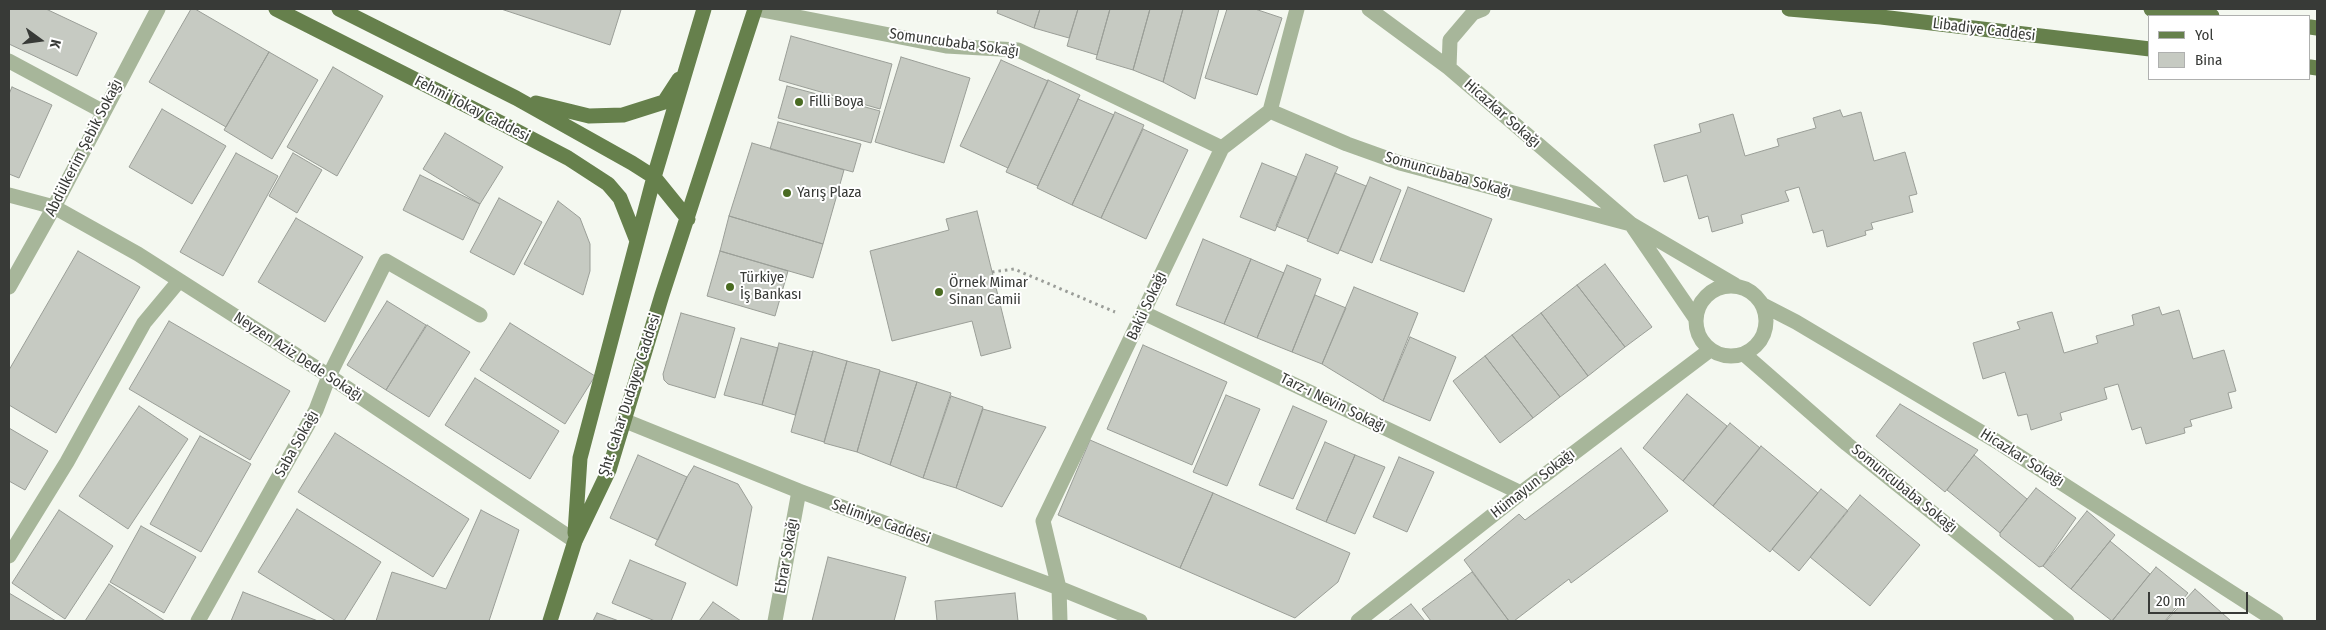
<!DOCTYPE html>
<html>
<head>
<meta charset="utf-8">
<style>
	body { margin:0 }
	#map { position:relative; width:2326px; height:630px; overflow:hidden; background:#f4f8f0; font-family:"Fira Sans Condensed",sans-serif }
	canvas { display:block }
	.frame { position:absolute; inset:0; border:10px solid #383a37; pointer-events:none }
	.legend { position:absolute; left:2148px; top:15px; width:162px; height:65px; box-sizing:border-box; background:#fff; border:1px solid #afb0af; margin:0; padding:6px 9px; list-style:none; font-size:15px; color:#383a37 }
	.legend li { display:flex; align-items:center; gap:10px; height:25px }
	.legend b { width:25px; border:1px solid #afb0af }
	.north { position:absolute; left:15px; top:15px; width:50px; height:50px; -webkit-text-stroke:4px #fff; paint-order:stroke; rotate:104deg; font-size:14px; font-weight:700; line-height:20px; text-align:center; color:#383a37 }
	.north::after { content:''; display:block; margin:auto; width:18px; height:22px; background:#383a37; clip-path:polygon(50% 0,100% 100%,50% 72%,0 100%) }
	.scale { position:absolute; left:2148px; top:592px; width:100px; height:22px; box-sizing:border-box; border:2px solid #383a37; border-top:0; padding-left:6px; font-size:15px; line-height:18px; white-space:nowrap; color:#383a37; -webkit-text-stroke:4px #fff; paint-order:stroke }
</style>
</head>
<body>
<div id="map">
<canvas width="2326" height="630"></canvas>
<div class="frame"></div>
<ul class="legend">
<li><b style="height:6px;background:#66804c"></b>Yol</li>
<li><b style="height:14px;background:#c6cac2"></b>Bina</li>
</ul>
<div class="north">K</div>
<div class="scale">20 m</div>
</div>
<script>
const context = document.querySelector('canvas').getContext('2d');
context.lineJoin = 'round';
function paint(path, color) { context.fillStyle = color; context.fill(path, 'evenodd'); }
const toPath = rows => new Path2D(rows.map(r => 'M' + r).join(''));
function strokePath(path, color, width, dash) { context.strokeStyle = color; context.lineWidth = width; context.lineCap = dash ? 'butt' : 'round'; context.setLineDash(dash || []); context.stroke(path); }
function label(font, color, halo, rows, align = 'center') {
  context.font = font + ' "Fira Sans Condensed",sans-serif'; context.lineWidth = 4; context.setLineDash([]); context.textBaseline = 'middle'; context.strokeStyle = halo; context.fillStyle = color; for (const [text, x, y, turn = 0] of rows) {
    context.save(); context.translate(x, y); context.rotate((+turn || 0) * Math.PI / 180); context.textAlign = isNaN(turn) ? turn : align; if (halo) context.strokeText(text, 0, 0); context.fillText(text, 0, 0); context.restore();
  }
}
const building = toPath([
	[9,9,46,9,97,33,77,76,9,44,9,9],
	[191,9,195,9,269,52,226,127,149,82,191,9],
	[501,9,617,9,621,10,610,45,501,9],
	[998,9,1040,9,1034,28,997,13,998,9],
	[1040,9,1078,9,1069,38,1034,28,1040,9],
	[1078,9,1110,9,1097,55,1067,46,1078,9],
	[1110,9,1150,9,1133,70,1096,59,1110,9],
	[1150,9,1183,9,1163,82,1133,70,1150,9],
	[1183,9,1219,9,1195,99,1163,82,1183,9],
	[1227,9,1255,9,1282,18,1257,95,1205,78,1227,9],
	[791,36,892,64,880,109,779,80,791,36],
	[269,52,318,80,272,159,224,130,269,52],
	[901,57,970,78,944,163,875,142,901,57],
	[1001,60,1048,81,1008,168,960,146,1001,60],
	[333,67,383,96,337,176,287,147,333,67],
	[1048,80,1080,95,1038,186,1006,172,1048,80],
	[787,86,880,111,871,143,778,118,787,86],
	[12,87,52,105,19,178,9,174,9,94,12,87],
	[1078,99,1114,115,1072,205,1037,188,1078,99],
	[162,109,226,146,192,204,129,167,162,109],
	[1840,110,1843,117,1861,112,1874,161,1905,152,1917,194,1909,196,1913,212,1871,223,1873,229,1865,231,1866,235,1827,247,1823,230,1813,233,1799,187,1785,191,1789,201,1741,215,1743,223,1712,232,1708,216,1699,219,1687,175,1664,182,1654,145,1701,132,1699,124,1733,114,1745,156,1779,146,1777,139,1816,128,1813,118,1840,110],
	[1115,112,1144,125,1101,218,1072,205,1115,112],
	[778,122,861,144,853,172,770,149,778,122],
	[1143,129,1188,150,1146,239,1101,218,1143,129],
	[445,133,503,167,480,204,423,169,445,133],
	[752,143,844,170,823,244,729,216,752,143],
	[236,153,278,176,223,276,180,252,236,153],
	[293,153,322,170,297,213,269,196,293,153],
	[1306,154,1338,167,1308,239,1276,226,1306,154],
	[1262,163,1297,177,1275,231,1240,217,1262,163],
	[1335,173,1366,186,1338,254,1307,241,1335,173],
	[420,175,480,204,463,240,403,210,420,175],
	[1370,177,1401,190,1372,263,1340,250,1370,177],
	[1408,187,1492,219,1464,292,1380,260,1408,187],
	[499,198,542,222,514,275,470,252,499,198],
	[558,201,580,218,590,244,590,271,583,295,524,264,558,201],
	[977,211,1011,348,981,356,972,321,892,341,870,251,949,230,946,219,977,211],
	[729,216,823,244,813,278,720,251,729,216],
	[296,218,363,257,325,322,258,282,296,218],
	[1203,239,1251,259,1224,324,1176,305,1203,239],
	[78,251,140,287,56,433,9,405,9,370,78,251],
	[720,251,788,271,775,316,707,296,720,251],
	[1251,259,1284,273,1257,338,1224,324,1251,259],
	[1605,264,1652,327,1625,347,1577,285,1605,264],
	[1287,265,1321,279,1292,352,1257,338,1287,265],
	[1577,285,1625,347,1588,376,1541,313,1577,285],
	[1354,287,1418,313,1383,401,1322,364,1354,287],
	[1315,295,1346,308,1322,364,1292,352,1315,295],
	[387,301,426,325,386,390,347,365,387,301],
	[2159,307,2162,315,2179,310,2193,359,2224,350,2236,391,2228,393,2232,408,2190,420,2192,426,2184,428,2185,433,2146,444,2141,427,2132,430,2118,384,2104,388,2107,399,2060,413,2062,420,2031,430,2027,414,2018,416,2005,372,1983,379,1973,343,2020,329,2017,322,2052,312,2064,353,2098,343,2096,336,2134,325,2132,315,2159,307],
	[681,313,735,328,715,398,668,384,664,380,663,374,681,313],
	[1541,313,1588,376,1560,397,1512,335,1541,313],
	[169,321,290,391,250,460,129,389,169,321],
	[510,323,595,376,565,424,480,370,510,323],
	[427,325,470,352,429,417,386,390,427,325],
	[1512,335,1560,397,1533,418,1485,356,1512,335],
	[1410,337,1456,357,1430,421,1383,401,1410,337],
	[741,338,778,348,762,405,724,395,741,338],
	[779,343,813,352,795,415,762,405,779,343],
	[1143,345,1227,382,1192,465,1107,429,1143,345],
	[813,351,847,361,824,442,791,432,813,351],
	[1485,356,1533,418,1500,443,1453,381,1485,356],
	[847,361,880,370,857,452,824,443,847,361],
	[880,371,917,382,890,465,857,452,880,371],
	[475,378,559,431,530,479,445,425,475,378],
	[917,382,951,393,923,478,890,465,917,382],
	[1687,394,1727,426,1683,481,1643,448,1687,394],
	[1226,395,1260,409,1227,486,1193,472,1226,395],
	[951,396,983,407,956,488,923,478,951,396],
	[1900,404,1978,450,1945,492,1876,436,1900,404],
	[139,406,188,439,128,529,79,496,139,406],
	[1293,406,1327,421,1293,499,1259,485,1293,406],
	[983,409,1046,427,1002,507,956,488,983,409],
	[1730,423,1760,448,1713,506,1683,481,1730,423],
	[9,428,48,451,25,490,9,481,9,428],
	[335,433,469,519,433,577,298,492,335,433],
	[200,436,251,464,201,552,150,524,200,436],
	[1090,440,1213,493,1180,568,1058,515,1090,440],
	[1325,442,1355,455,1326,522,1296,509,1325,442],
	[1761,446,1818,493,1770,552,1713,506,1761,446],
	[1621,448,1668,511,1571,583,1569,579,1514,621,1509,621,1464,560,1519,514,1525,520,1621,448],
	[638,455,687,477,658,540,610,518,638,455],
	[1355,455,1385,467,1355,534,1326,522,1355,455],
	[1974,455,2027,499,2000,533,1947,490,1974,455],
	[1399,457,1434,472,1407,532,1373,517,1399,457],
	[694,466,738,484,752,507,737,586,655,545,687,477,694,466],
	[2036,488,2076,518,2043,566,2039,567,2000,536,2000,533,2036,488],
	[1821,489,1848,511,1799,571,1772,549,1821,489],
	[1213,493,1350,553,1338,582,1295,618,1180,568,1213,493],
	[1860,495,1920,545,1870,606,1810,557,1860,495],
	[297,509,381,562,344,621,336,621,258,572,297,509],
	[59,510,113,546,65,619,12,583,59,510],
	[481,510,519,530,489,621,376,621,392,572,446,589,481,510],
	[2087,511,2115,535,2071,589,2043,566,2087,511],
	[141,526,196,557,164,613,110,582,141,526],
	[2110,541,2150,574,2112,621,2071,589,2110,541],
	[828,557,906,577,894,621,812,621,828,557],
	[630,560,686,583,671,621,655,621,612,603,630,560],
	[2156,567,2188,593,2165,621,2112,621,2156,567],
	[1472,572,1509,621,1431,621,1422,609,1472,572],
	[109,584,165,621,85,621,109,584],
	[2195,589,2231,621,2166,621,2195,589],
	[243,592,318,621,231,621,243,592],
	[9,593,56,621,9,621,9,593],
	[1015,593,1018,621,937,621,935,601,1015,593],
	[713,602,741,621,699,621,713,602],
	[1411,604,1425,621,1388,621,1411,604],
	[597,613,619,621,593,621,597,613]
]);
paint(building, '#c6cac2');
strokePath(building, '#9a9e97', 1);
strokePath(toPath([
	[992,272,1014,269,1115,312]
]), '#9a9d98', 3, [2.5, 4]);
strokePath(toPath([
	[757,9,946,46,1018,50,1222,148],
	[1369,9,1449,68,1631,224,1735,285],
	[9,61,102,111],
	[1449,68,1450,40,1473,13,1483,9],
	[1270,111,1347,144,1400,163,1627,223],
	[9,195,54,207,138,254,329,376,575,541],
	[1633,227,1696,319],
	'1696 321a35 35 0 1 1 70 0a35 35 0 1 1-70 0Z',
	[9,287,54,207,158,9],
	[1763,305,1796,322,1996,441,2276,621],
	[1144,313,1521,493],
	[1744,354,1847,444,2067,621],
	[623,420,799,491,1059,588,1140,621],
	[9,556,67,462,144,323,179,281],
	[198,621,316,410,329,376,386,261,480,315],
	[775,621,799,491],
	[1060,621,1059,588,1043,521,1222,148,1270,111,1297,9],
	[1358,621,1521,493,1710,350]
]), '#a7b69a', 15);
strokePath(toPath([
	[276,9,503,124,568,158,608,184,620,198,637,241],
	[339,9,516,98,632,163,654,177,688,219],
	[1789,9,1881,17,2150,49],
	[2151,9,2212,16],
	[2310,27,2317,28],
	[2310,67,2317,68],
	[536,103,589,116,623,115,664,102,679,79],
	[575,533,580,458,654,177,704,9],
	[550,621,575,541,609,470,662,295,755,9]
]), '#66804c', 15);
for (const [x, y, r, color] of [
	[799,102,5,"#4a6b22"],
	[787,193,5,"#4a6b22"],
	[730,287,5,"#4a6b22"],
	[939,292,5,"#4a6b22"]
]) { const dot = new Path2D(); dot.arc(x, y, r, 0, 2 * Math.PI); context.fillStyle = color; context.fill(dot); strokePath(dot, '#fff', 2); }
label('15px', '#383a37', '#fff', [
	["Libadiye Caddesi",1984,30,7],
	["Somuncubaba Sokağı",954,43,8],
	["Fehmi Tokay Caddesi",472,109,27],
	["Hicazkar Sokağı",1502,114,41],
	["Abdülkerim Şebik Sokağı",84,148,-63],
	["Somuncubaba Sokağı",1448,175,16],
	["Bakü Sokağı",1147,306,-65],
	["Neyzen Aziz Dede Sokağı",298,357,33],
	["Şht. Cahar Dudayev Caddesi",630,395,-72],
	["Tarz-ı Nevin Sokağı",1333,403,26],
	["Saba Sokağı",297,444,-61],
	["Hicazkar Sokağı",2022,458,32],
	["Hümayun Sokağı",1533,484,-38],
	["Somuncubaba Sokağı",1904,489,39],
	["Selimiye Caddesi",881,522,20],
	["Ebrar Sokağı",787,556,-80]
]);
label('15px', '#383a37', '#fff', [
	["Filli Boya",809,102],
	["Yarış Plaza",797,193],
	["Türkiye",740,278],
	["İş Bankası",740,295],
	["Örnek Mimar",949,283],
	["Sinan Camii",949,300]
], 'left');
</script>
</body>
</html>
